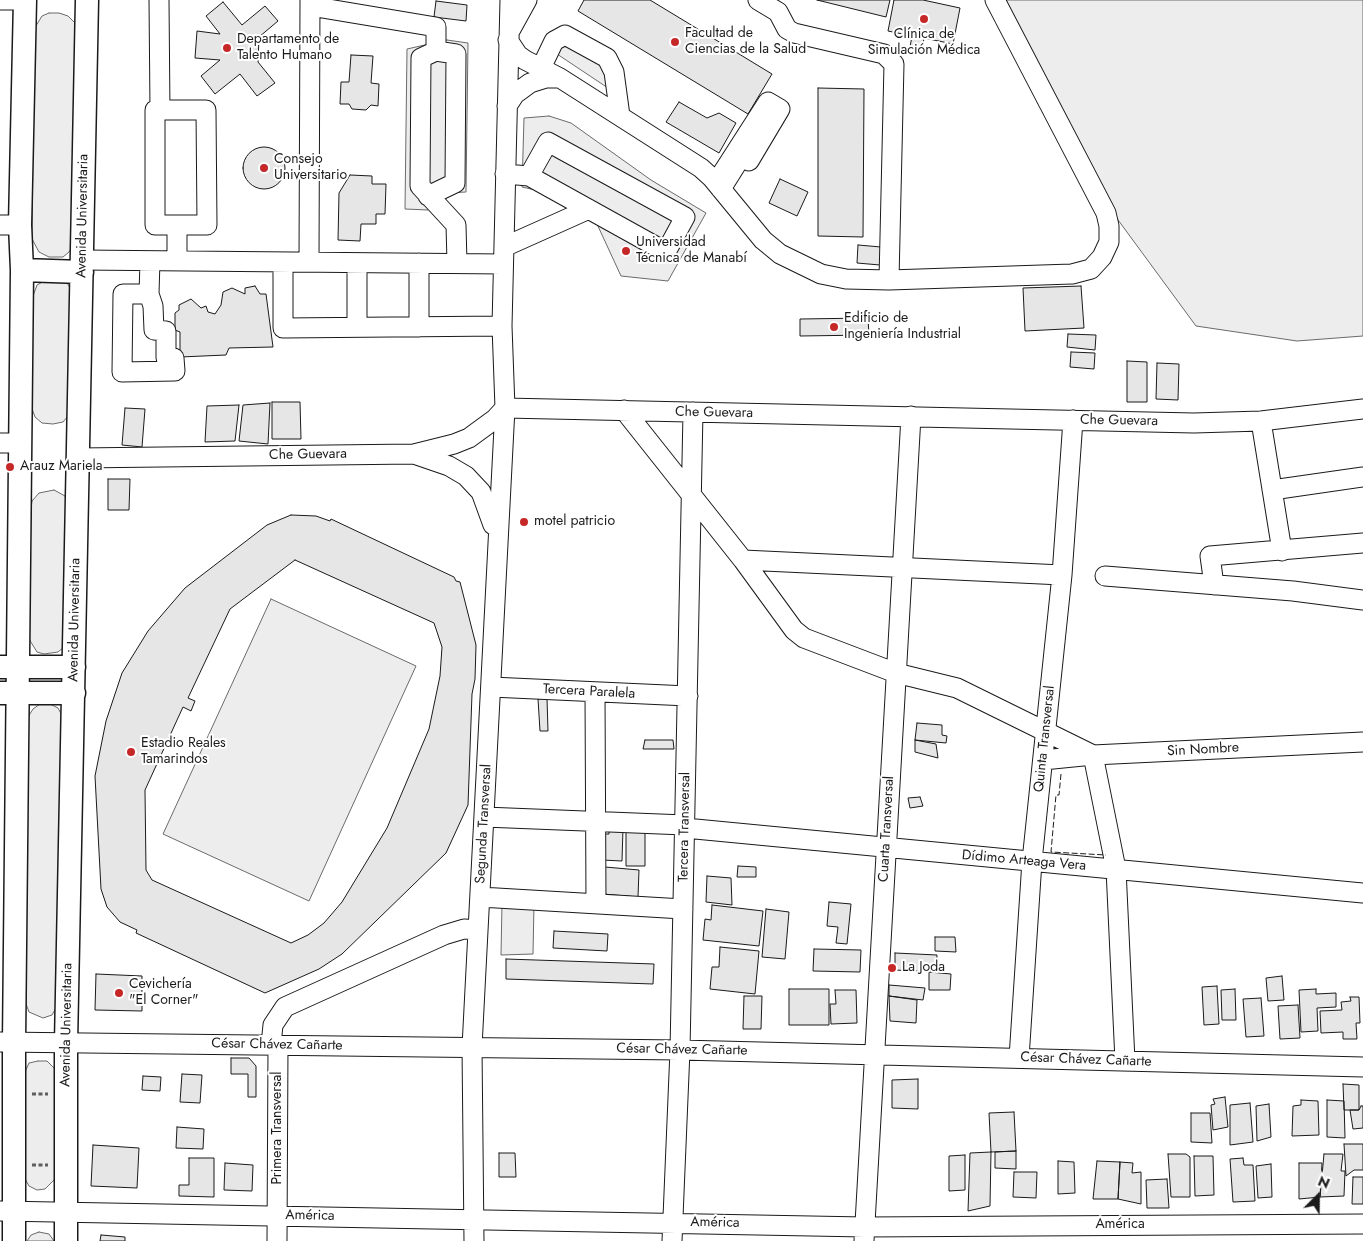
<!DOCTYPE html>
<html>
<head>
<meta charset="utf-8">
<style>
	body { margin:0 }
	#map { position:relative; width:1363px; height:1241px; overflow:hidden; background:#fff; font-family:Jost,sans-serif }
	canvas { display:block }
	.north { position:absolute; left:1293px; top:1171px; width:50px; height:50px; -webkit-text-stroke:4px #fff; paint-order:stroke; rotate:23deg; font-size:14px; font-weight:700; line-height:20px; text-align:center; color:#1a1a1a }
	.north::after { content:''; display:block; margin:auto; width:18px; height:22px; background:#1a1a1a; clip-path:polygon(50% 0,100% 100%,50% 72%,0 100%) }
</style>
</head>
<body>
<div id="map">
<canvas width="1363" height="1241"></canvas>
<div class="north">N</div>
</div>
<script>
const context = document.querySelector('canvas').getContext('2d');
context.lineJoin = 'round';
function paint(path, color) { context.fillStyle = color; context.fill(path, 'evenodd'); }
const toPath = rows => new Path2D(rows.map(r => 'M' + r).join(''));
function strokePath(path, color, width, dash) { context.strokeStyle = color; context.lineWidth = width; context.lineCap = dash ? 'butt' : 'round'; context.setLineDash(dash || []); context.stroke(path); }
function label(font, color, halo, rows, align = 'center') {
  context.font = font + ' Jost,sans-serif'; context.lineWidth = 4; context.setLineDash([]); context.textBaseline = 'middle'; context.strokeStyle = halo; context.fillStyle = color; for (const [text, x, y, turn = 0] of rows) {
    context.save(); context.translate(x, y); context.rotate((+turn || 0) * Math.PI / 180); context.textAlign = isNaN(turn) ? turn : align; if (halo) context.strokeText(text, 0, 0); context.fillText(text, 0, 0); context.restore();
  }
}
const built = toPath([
	[986,0,1363,0,1363,336,1297,341,1196,326,1085,175,986,0],
	[49,13,59,13,68,16,75,23,78,31,76,242,69,252,63,257,49,257,39,252,32,239,34,29,42,16,49,13],
	[447,40,468,43,466,192,446,193,428,210,405,209,407,49,447,40],
	[565,41,606,65,611,90,557,54,565,41],
	[549,116,571,123,651,180,706,213,668,281,621,276,597,224,540,191,522,187,524,118,549,116],
	[48,279,58,280,68,284,73,294,68,416,63,422,53,424,42,423,35,417,31,406,33,296,37,285,48,279],
	[54,490,65,496,68,502,64,647,58,652,44,654,37,652,29,639,31,508,32,501,39,493,54,490],
	[271,599,416,666,309,901,163,834,271,599],
	[40,704,50,704,58,708,64,719,57,1006,52,1015,43,1018,29,1012,26,1004,28,717,33,709,40,704],
	[502,903,534,904,533,954,501,955,502,903],
	[38,1061,47,1061,55,1069,56,1178,45,1189,37,1190,29,1186,24,1177,25,1072,29,1063,38,1061],
	[39,1232,49,1234,54,1241,27,1241,31,1235,39,1232]
]);
paint(built, '#ededed');
strokePath(built, '#6a6a6a', 1);
const building = toPath([
	[584,0,650,0,772,74,748,114,578,11,584,0],
	[817,0,890,0,886,17,817,0],
	[894,0,923,0,960,8,953,44,924,38,922,50,910,47,912,36,888,31,894,0],
	[436,1,467,5,466,21,434,17,436,1],
	[223,2,242,25,265,6,278,21,259,37,258,62,275,83,257,96,240,74,215,94,201,76,220,60,195,58,197,31,220,34,206,16,223,2],
	[351,55,373,56,371,83,379,84,378,106,371,105,366,110,352,109,349,104,340,104,341,82,349,82,351,55],
	[818,88,864,89,863,237,818,236,818,88],
	[679,102,707,118,719,113,736,123,719,153,666,122,679,102],
	'243 168a21 21 0 1 1 42 0a21 21 0 1 1-42 0Z',
	[350,175,372,176,372,184,386,184,385,214,376,214,376,224,361,224,360,241,338,240,339,193,350,175],
	[780,179,808,192,797,216,769,203,780,179],
	[858,245,881,247,880,265,857,263,858,245],
	[255,286,260,294,266,294,273,347,229,348,226,355,180,357,180,332,175,330,175,313,179,310,179,305,191,299,201,308,206,306,208,312,215,314,221,305,223,292,232,288,245,294,245,288,255,286],
	[1081,286,1084,328,1025,331,1023,288,1081,286],
	[868,318,869,335,800,336,800,319,868,318],
	[1068,334,1096,335,1095,350,1067,347,1068,334],
	[1071,352,1095,353,1094,369,1070,367,1071,352],
	[1127,361,1147,362,1147,402,1127,402,1127,361],
	[1157,363,1179,364,1178,400,1156,399,1157,363],
	[272,402,300,402,301,439,272,439,272,402],
	[270,403,268,444,239,441,243,405,270,403],
	[239,405,235,441,205,442,207,406,239,405],
	[125,408,145,409,142,447,122,445,125,408],
	[108,479,130,479,129,510,108,510,108,479],
	[291,515,316,516,330,521,331,519,454,577,456,581,460,582,476,645,475,679,472,694,468,805,446,853,342,954,319,969,265,993,136,933,137,930,120,922,107,907,101,889,95,776,106,721,122,673,148,631,185,588,267,525,291,515],
	[295,560,434,623,442,647,440,676,429,729,387,828,342,902,324,923,308,935,291,943,152,880,146,870,145,790,183,707,191,711,195,701,188,698,230,609,295,560],
	[547,698,548,731,540,731,538,699,547,698],
	[917,723,942,725,942,735,947,736,946,743,915,740,917,723],
	[645,740,673,740,674,749,643,749,645,740],
	[915,740,936,744,938,758,915,752,915,740],
	[920,797,923,806,910,808,908,798,920,797],
	[626,826,645,827,645,866,626,866,626,826],
	[609,828,623,828,622,861,602,860,603,834,609,834,609,828],
	[738,866,756,867,756,877,737,877,738,866],
	[605,867,639,870,638,897,603,894,605,867],
	[707,876,731,878,732,905,706,902,707,876],
	[829,902,851,904,847,944,836,943,838,927,827,926,829,902],
	[712,905,763,911,759,946,703,940,705,919,711,920,712,905],
	[766,909,789,912,785,959,762,957,766,909],
	[554,931,608,934,607,951,553,948,554,931],
	[935,937,955,937,956,952,935,951,935,937],
	[720,947,759,951,755,994,710,989,712,967,719,967,720,947],
	[814,949,861,950,860,972,813,971,814,949],
	[895,953,937,955,936,972,895,970,895,953],
	[506,959,654,964,653,984,506,979,506,959],
	[929,972,951,974,950,990,929,990,929,972],
	[96,974,142,976,142,1011,95,1010,96,974],
	[1282,976,1284,1000,1268,1001,1266,978,1282,976],
	[889,985,925,988,923,1000,889,996,889,985],
	[1217,986,1219,1024,1204,1025,1202,987,1217,986],
	[789,989,829,989,829,1025,789,1025,789,989],
	[1235,989,1236,1020,1222,1020,1221,990,1235,989],
	[1316,989,1316,994,1336,993,1336,1007,1317,1008,1318,1031,1301,1032,1299,990,1316,989],
	[835,990,856,990,857,1023,831,1024,830,1004,836,1004,835,990],
	[744,996,762,996,761,1029,743,1029,744,996],
	[889,996,917,1000,916,1023,890,1021,889,996],
	[1350,997,1359,997,1360,1023,1356,1023,1357,1039,1343,1039,1343,1032,1321,1033,1320,1011,1342,1010,1341,1002,1351,1001,1350,997],
	[1261,998,1264,1036,1246,1037,1243,999,1261,998],
	[1298,1005,1300,1038,1280,1039,1278,1006,1298,1005],
	[231,1058,249,1058,256,1066,256,1097,248,1097,248,1074,231,1074,231,1058],
	[182,1074,202,1075,200,1103,180,1102,182,1074],
	[143,1076,161,1077,160,1091,142,1090,143,1076],
	[918,1079,918,1109,892,1108,892,1080,918,1079],
	[1343,1084,1359,1085,1359,1110,1344,1110,1343,1084],
	[1225,1097,1228,1127,1213,1130,1211,1105,1215,1104,1213,1099,1225,1097],
	[1301,1100,1318,1101,1319,1135,1292,1136,1293,1106,1301,1105,1301,1100],
	[1327,1100,1344,1101,1345,1138,1327,1137,1327,1100],
	[1250,1103,1253,1142,1230,1145,1230,1105,1250,1103],
	[1269,1104,1271,1137,1257,1141,1256,1106,1269,1104],
	[1361,1106,1363,1106,1363,1128,1353,1129,1350,1110,1359,1110,1361,1106],
	[1014,1112,1016,1151,991,1152,989,1113,1014,1112],
	[1191,1113,1210,1113,1212,1143,1191,1142,1191,1113],
	[177,1127,204,1129,203,1149,176,1148,177,1127],
	[1344,1144,1363,1144,1363,1170,1354,1170,1346,1176,1344,1144],
	[93,1145,139,1148,137,1188,91,1186,93,1145],
	[1016,1151,1016,1169,995,1168,995,1152,1016,1151],
	[991,1152,990,1206,968,1211,970,1153,991,1152],
	[499,1153,515,1153,516,1177,499,1177,499,1153],
	[1168,1154,1186,1154,1190,1157,1190,1197,1171,1197,1168,1154],
	[1324,1154,1343,1154,1341,1171,1345,1171,1344,1196,1320,1197,1324,1154],
	[965,1155,965,1190,949,1191,949,1156,965,1155],
	[1194,1156,1213,1156,1214,1195,1195,1196,1194,1156],
	[189,1158,214,1158,214,1197,179,1196,179,1185,189,1185,189,1158],
	[1243,1158,1244,1165,1253,1165,1255,1201,1233,1202,1230,1159,1243,1158],
	[1058,1161,1074,1162,1075,1193,1058,1194,1058,1161],
	[1097,1161,1120,1162,1118,1199,1093,1199,1097,1161],
	[1120,1162,1133,1163,1132,1173,1141,1172,1141,1204,1118,1199,1120,1162],
	[225,1163,253,1165,252,1191,224,1190,225,1163],
	[1299,1163,1322,1163,1320,1197,1299,1199,1299,1163],
	[1271,1164,1272,1197,1258,1198,1256,1166,1271,1164],
	[1014,1172,1037,1172,1036,1198,1013,1197,1014,1172],
	[1353,1177,1363,1177,1363,1204,1352,1204,1353,1177],
	[1167,1179,1169,1208,1147,1208,1146,1180,1167,1179],
	[101,1235,125,1237,125,1241,100,1241,101,1235]
]);
paint(building, '#e6e6e6');
strokePath(building, '#1a1a1a', 1);
const minor = toPath([
	[0,0,25,0],
	[159,0,160,111],
	[758,0,778,12,787,29,794,33,884,54,894,64,889,280],
	[310,6,436,27,436,51,456,54,455,183,428,196],
	[511,29,527,0],
	[508,40,518,55,525,60,560,78,701,168,712,178,763,240,780,254,821,274,846,279,889,280,1072,274,1091,269,1102,257,1109,242,1109,226,1106,213,995,0],
	[436,51,421,58,420,186,456,225,457,263],
	[541,68,554,41,565,35,607,58,614,72,620,116],
	[507,106,515,94,530,83,546,78,560,78],
	[155,110,206,110,207,225,155,225,155,110],
	[505,174,529,176,666,252,685,217,548,142,529,176],
	[716,183,768,102,780,109,749,161,741,157,721,189],
	[0,225,20,225],
	[177,225,177,261],
	[504,247,589,209],
	[82,260,503,264],
	[283,262,283,328,502,326],
	[309,262,310,0],
	[419,263,419,327],
	[149,294,123,294,122,372,175,371,174,358,166,358,166,331,154,330,153,306,149,294,150,261],
	[357,327,357,263],
	[505,408,1194,423,1261,421,1363,409],
	[624,410,743,560,794,630,804,638,896,673,957,688,1093,755,1116,869,1125,1061],
	[1261,421,1282,551],
	[0,443,20,443],
	[414,454,449,466,466,476,481,492,493,525],
	[78,458,414,454,454,444,469,438,495,419,505,408],
	[1272,490,1363,477],
	[743,560,1062,575],
	[1105,576,1293,591,1363,600],
	[1214,585,1210,556,1363,543],
	[491,687,688,696],
	[595,693,596,903],
	[1043,760,1093,755,1363,742],
	[484,817,685,825],
	[685,828,1363,893],
	[480,897,683,909],
	[0,1042,680,1050,1363,1067],
	[271,1045,273,1025,285,1007,444,935,464,929,478,930],
	[1019,1058,1032,861,1062,575,1073,420],
	[0,1211,865,1227,1363,1224],
	[277,1241,278,1046],
	[474,1241,472,1047,505,408,502,326,510,0],
	[672,1241,680,1050,693,412],
	[864,1241,911,416]
]);
const major = toPath([
	[22,270,82,272],
	[0,667,74,667],
	[0,693,74,693],
	[14,1241,14,1042,22,270,20,225,25,0],
	[66,1241,66,1043,87,0]
]);
strokePath(minor, '#1a1a1a', 21);
strokePath(major, '#1a1a1a', 25);
strokePath(toPath([
	[32,1094,48,1094],
	[32,1165,48,1165]
]), '#5f5f5f', 3, [4, 2.5]);
strokePath(minor, '#fff', 19);
strokePath(major, '#fff', 22);
strokePath(toPath([
	[1061,774,1059,795,1056,795,1051,852,1106,855]
]), '#1a1a1a', 1, [6, 2.5]);
for (const [x, y, r, color] of [
	[924,19,5,"#c62828"],
	[675,42,5,"#c62828"],
	[227,48,5,"#c62828"],
	[264,168,5,"#c62828"],
	[626,251,5,"#c62828"],
	[834,327,5,"#c62828"],
	[10,467,5,"#c62828"],
	[524,522,5,"#c62828"],
	[131,752,5,"#c62828"],
	[892,968,5,"#c62828"],
	[119,993,5,"#c62828"]
]) { const dot = new Path2D(); dot.arc(x, y, r, 0, 2 * Math.PI); context.fillStyle = color; context.fill(dot); strokePath(dot, '#fff', 2); }
label('14px', '#1a1a1a', '#fff', [
	["Facultad de",685,34],
	["Ciencias de la Salud",685,50],
	["Clínica de",924,35,"center"],
	["Simulación Médica",924,51,"center"],
	["Departamento de",237,40],
	["Talento Humano",237,56],
	["Consejo",274,160],
	["Universitario",274,176],
	["Universidad",636,243],
	["Técnica de Manabí",636,259],
	["Edificio de",844,319],
	["Ingeniería Industrial",844,335],
	["Arauz Mariela",20,467],
	["motel patricio",534,522],
	["Estadio Reales",141,744],
	["Tamarindos",141,760],
	["La Joda",902,968],
	["Cevichería",129,985],
	["\"El Corner\"",129,1001]
], 'left');
label('14px', '#1a1a1a', '#fff', [
	["Avenida Universitaria",83,216,-89],
	["Che Guevara",714,413,1],
	["Che Guevara",1119,421,1],
	["Che Guevara",308,455,-1],
	["Avenida Universitaria",75,620,-89],
	["Tercera Paralela",589,692,3],
	["Quinta Transversal",1045,739,-84],
	["Sin Nombre",1203,750,-3],
	["Segunda Transversal",484,824,-87],
	["Tercera Transversal",685,827,-89],
	["Cuarta Transversal",887,829,-87],
	["Dídimo Arteaga Vera",1024,861,5],
	["Avenida Universitaria",67,1025,-89],
	["César Chávez Cañarte",277,1045,1],
	["César Chávez Cañarte",682,1050,1],
	["César Chávez Cañarte",1086,1060,2],
	["Primera Transversal",278,1128,-90],
	["América",310,1216,1],
	["América",715,1223,1],
	["América",1120,1225]
]);
</script>
</body>
</html>
